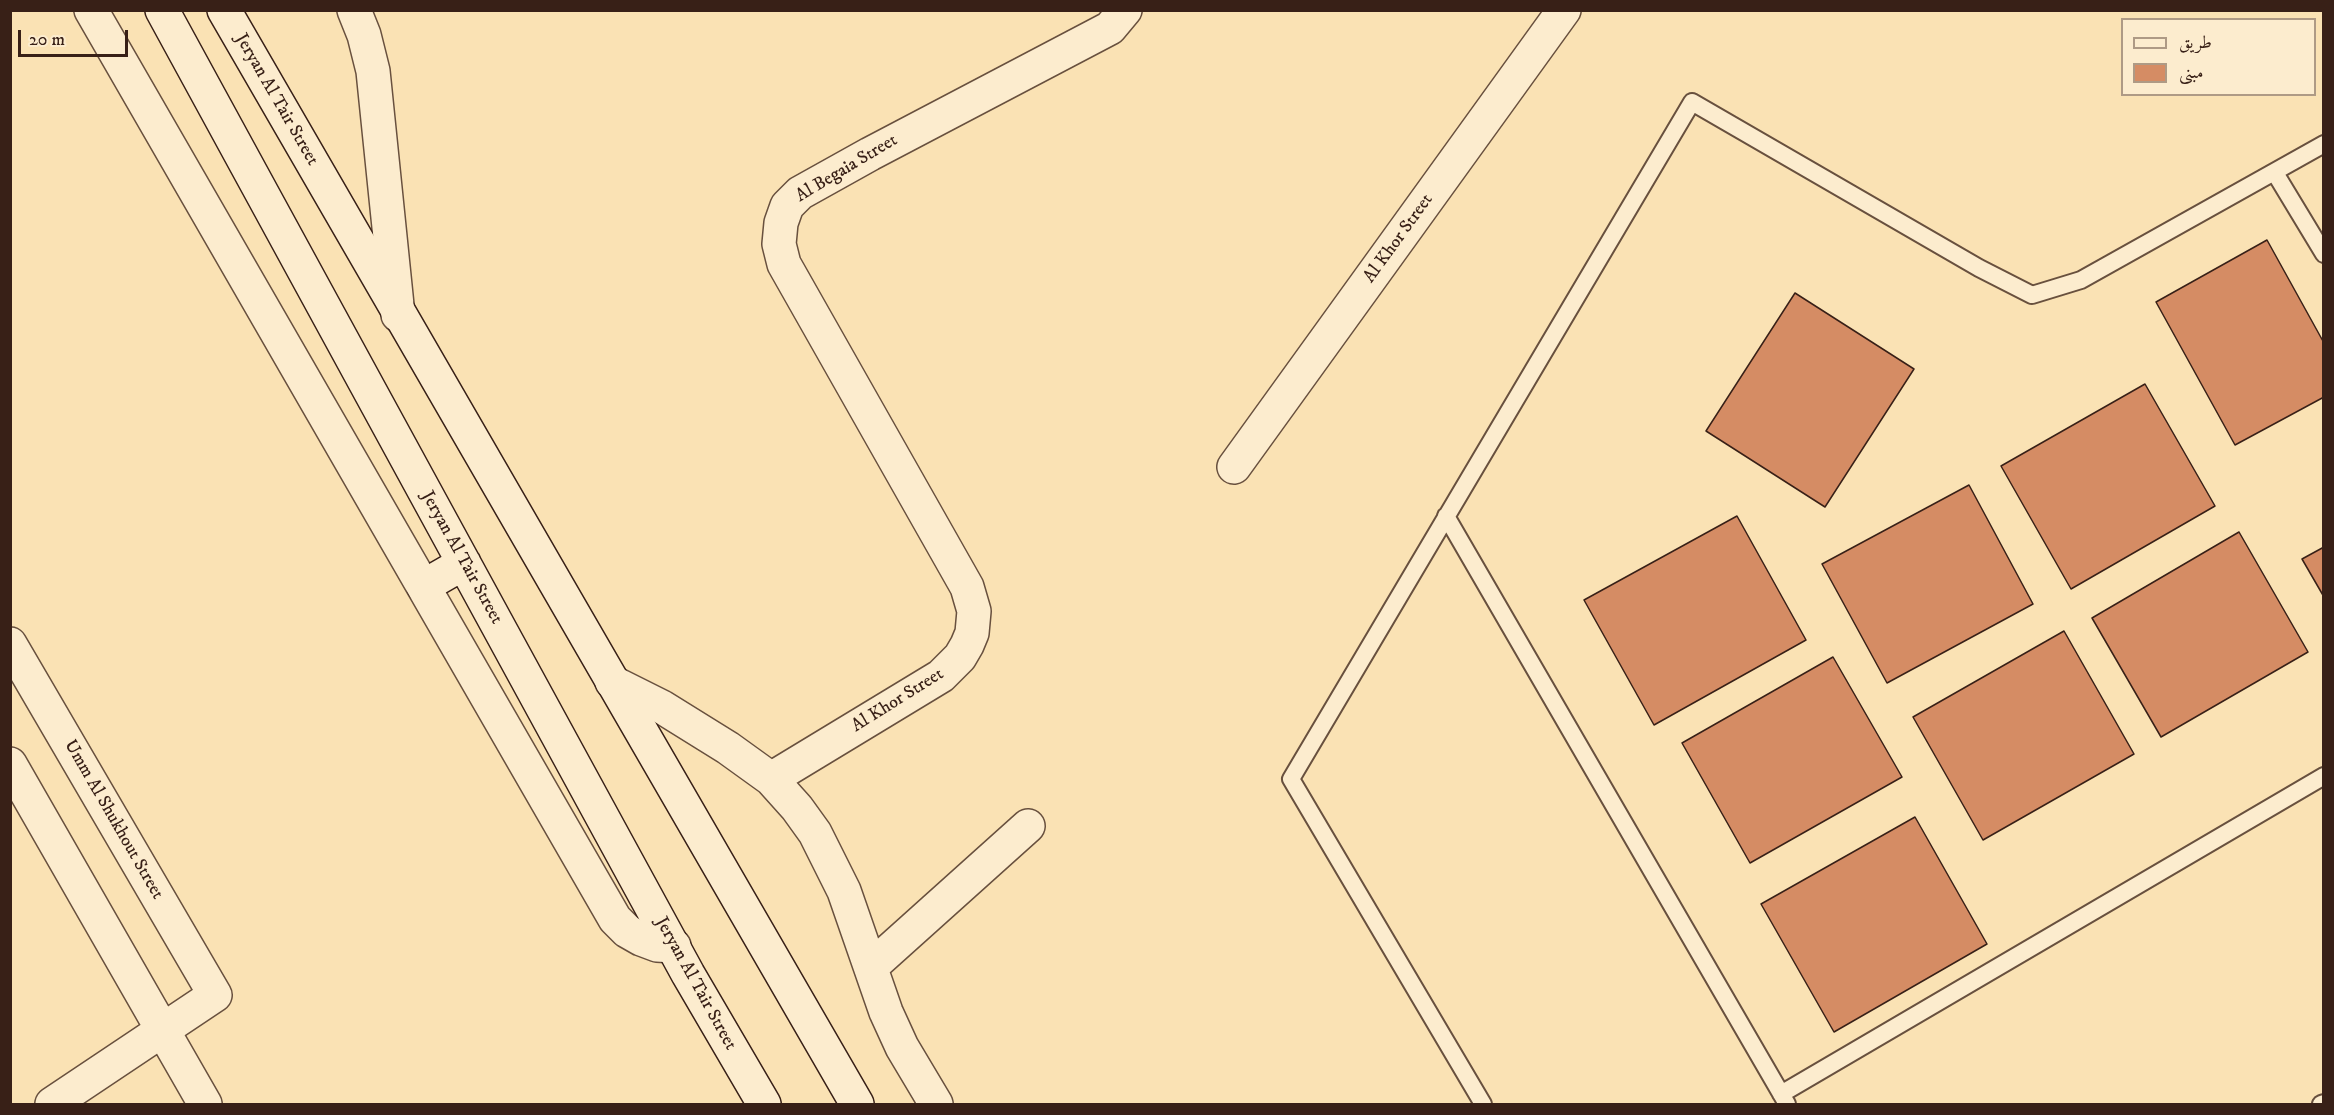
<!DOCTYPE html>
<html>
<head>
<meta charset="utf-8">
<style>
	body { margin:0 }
	#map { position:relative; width:2334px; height:1115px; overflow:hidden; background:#fae2b4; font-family:"IM FELL DW Pica",Amiri,serif }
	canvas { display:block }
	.frame { position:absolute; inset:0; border:12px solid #382017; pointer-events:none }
	.legend { position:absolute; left:2121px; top:18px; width:195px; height:78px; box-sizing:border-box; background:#fcecce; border:2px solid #ae9a85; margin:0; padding:8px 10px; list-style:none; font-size:18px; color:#382017 }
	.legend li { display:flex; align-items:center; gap:12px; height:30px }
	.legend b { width:30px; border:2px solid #ae9a85 }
	.scale { position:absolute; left:18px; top:30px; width:110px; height:27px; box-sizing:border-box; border:3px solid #382017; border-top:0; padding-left:8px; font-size:18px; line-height:21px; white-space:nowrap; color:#382017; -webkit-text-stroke:4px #fcecce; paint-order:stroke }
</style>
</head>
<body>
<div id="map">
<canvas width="2334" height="1115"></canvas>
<div class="frame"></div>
<ul class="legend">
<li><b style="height:8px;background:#fcecce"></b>طريق</li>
<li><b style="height:16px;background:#d58c64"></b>مبنى</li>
</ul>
<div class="scale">20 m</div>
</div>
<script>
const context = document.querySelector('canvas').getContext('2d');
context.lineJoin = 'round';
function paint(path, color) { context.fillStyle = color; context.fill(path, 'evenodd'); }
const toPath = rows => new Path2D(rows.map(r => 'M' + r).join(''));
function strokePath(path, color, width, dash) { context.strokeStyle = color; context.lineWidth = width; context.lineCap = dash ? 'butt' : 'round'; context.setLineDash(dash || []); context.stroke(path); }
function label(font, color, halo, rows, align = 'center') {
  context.font = font + ' "IM FELL DW Pica",serif'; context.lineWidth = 4.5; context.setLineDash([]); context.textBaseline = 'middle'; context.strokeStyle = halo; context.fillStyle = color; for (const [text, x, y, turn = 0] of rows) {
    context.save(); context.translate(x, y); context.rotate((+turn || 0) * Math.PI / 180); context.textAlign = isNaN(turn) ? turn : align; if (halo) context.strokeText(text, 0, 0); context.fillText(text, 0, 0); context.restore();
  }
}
const building = toPath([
	[2267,240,2324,343,2324,397,2235,445,2156,302,2267,240],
	[1795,293,1914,369,1825,507,1706,431,1795,293],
	[2145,384,2215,506,2071,589,2001,466,2145,384],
	[1969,485,2033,604,1887,683,1822,564,1969,485],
	[1737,516,1806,640,1654,725,1584,600,1737,516],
	[2239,532,2308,652,2161,737,2092,618,2239,532],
	[2324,547,2324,597,2302,559,2324,547],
	[2064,631,2134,754,1983,840,1913,717,2064,631],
	[1833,657,1902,777,1750,863,1682,743,1833,657],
	[1915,817,1987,944,1834,1032,1761,904,1915,817]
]);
paint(building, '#d58c64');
strokePath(building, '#382017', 1.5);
const lane = toPath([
	[2275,173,2324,254],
	[1446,516,1787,1104],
	[1781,1094,2324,776],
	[1483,1104,1291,779,1692,102,1979,268,2032,295,2081,280,2324,144],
	[2321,1104,2324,1103]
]);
const street = toPath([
	[91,10,615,919,627,931,641,939,657,945,674,946],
	[354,10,364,35,373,71,398,315],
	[1234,467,1564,10],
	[10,644,215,995,52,1104],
	[612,682,662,707,728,748,771,779,797,808,815,833,844,891,886,1012,902,1047,936,1104],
	[10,764,205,1104],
	[771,779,941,676,960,657,967,645,972,633,974,611,967,587,784,264,779,244,781,223,787,206,800,193,870,154,1110,28,1125,10],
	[871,967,1028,826]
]);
const secondary = toPath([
	[162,10,688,974,764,1104],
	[224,10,857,1104],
	[424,586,464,563]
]);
strokePath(lane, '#68503e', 20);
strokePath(street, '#68503e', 36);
strokePath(secondary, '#382017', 36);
strokePath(lane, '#fcecce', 16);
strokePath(street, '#fcecce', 33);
strokePath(secondary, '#fcecce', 33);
label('18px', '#382017', '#fcecce', [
	["Jeryan Al Tair Street",276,100,60],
	["Al Begaia Street",847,169,-31],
	["Al Khor Street",1399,239,-54],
	["Jeryan Al Tair Street",461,558,61],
	["Al Khor Street",898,701,-32],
	["Umm Al Shukhout Street",113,820,60],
	["Jeryan Al Tair Street",695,984,61]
]);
</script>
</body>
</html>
